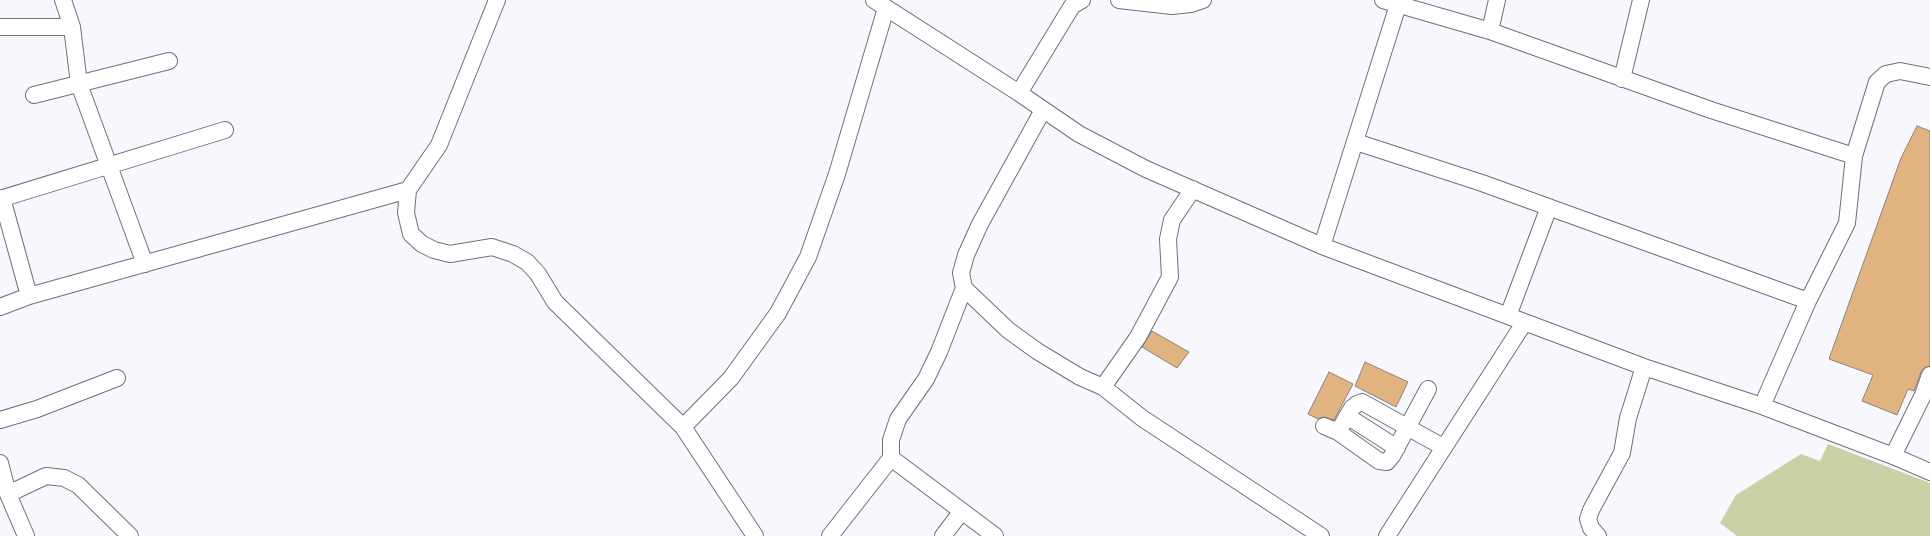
<!DOCTYPE html>
<html>
<head>
<meta charset="utf-8">
<style>
	body { margin:0 }
	canvas { display:block; background:#f8f7fd }
</style>
</head>
<body>
<canvas width="1930" height="536"></canvas>
<script>
const context = document.querySelector('canvas').getContext('2d');
context.lineJoin = 'round';
function paint(path, color) { context.fillStyle = color; context.fill(path, 'evenodd'); }
const toPath = rows => new Path2D(rows.map(r => 'M' + r).join(''));
function strokePath(path, color, width, dash) { context.strokeStyle = color; context.lineWidth = width; context.lineCap = dash ? 'butt' : 'round'; context.setLineDash(dash || []); context.stroke(path); }
paint(toPath([
	[1828,444,1930,483,1930,536,1737,536,1720,523,1736,495,1801,454,1820,461]
]), '#c9d1a7');
const building = toPath([
	[1917,126,1930,131,1930,366,1924,368,1921,372,1914,391,1908,389,1897,415,1862,401,1873,375,1829,359,1901,158,1917,126],
	[1152,331,1189,352,1177,368,1142,347,1152,331],
	[1365,362,1408,382,1396,407,1355,386,1365,362],
	[1329,372,1353,384,1334,420,1323,417,1318,419,1308,414,1329,372]
]);
paint(building, '#e0b381');
strokePath(building, '#8b847d', 1);
const minor = toPath([
	[63,0,72,27,79,84,145,264],
	[497,0,439,145,408,190,406,213,411,234,422,244,434,250,450,254,492,247,513,254,527,262,538,274,555,302,683,427,755,536],
	[874,0,1019,93,1079,134,1146,169,1322,246,1644,367,1762,406,1893,456,1930,472],
	[1119,0,1172,6,1191,4,1203,0],
	[1383,0,1490,31,1711,110,1854,156],
	[0,27,72,27],
	[1490,31,1497,0],
	[1622,79,1641,0],
	[1019,93,1072,6,1082,0],
	[34,95,169,61],
	[1356,142,1482,183,1808,301],
	[2,198,29,296],
	[0,199,225,130],
	[1322,246,1398,5],
	[964,288,1008,330,1037,351,1080,377,1103,387,1142,418,1321,536],
	[0,307,29,296,408,190],
	[1508,316,1549,207],
	[1103,387,1138,337,1170,277,1168,239,1172,220,1193,189],
	[1762,406,1808,301,1847,223,1854,156,1877,82,1886,74,1900,71,1930,77],
	[1347,416,1397,448],
	[0,420,37,409,117,378],
	[1324,426,1338,432,1379,461,1387,462,1392,456,1428,389],
	[683,427,731,378,778,313,808,257,837,174,886,8],
	[1338,432,1352,408,1357,404,1362,402,1443,447],
	[1893,456,1923,395,1930,375],
	[891,458,995,536],
	[0,463,8,494,26,536],
	[8,494,46,476,64,478,78,485,130,536],
	[830,536,891,458,891,440,898,419,926,379,939,352,964,288,961,273,966,255,980,224,1043,110],
	[943,536,962,511],
	[1387,536,1524,323],
	[1598,536,1591,528,1588,519,1591,510,1622,453,1628,418,1644,367]
]);
strokePath(minor, '#717079', 18);
strokePath(minor, '#fff', 16);
</script>
</body>
</html>
